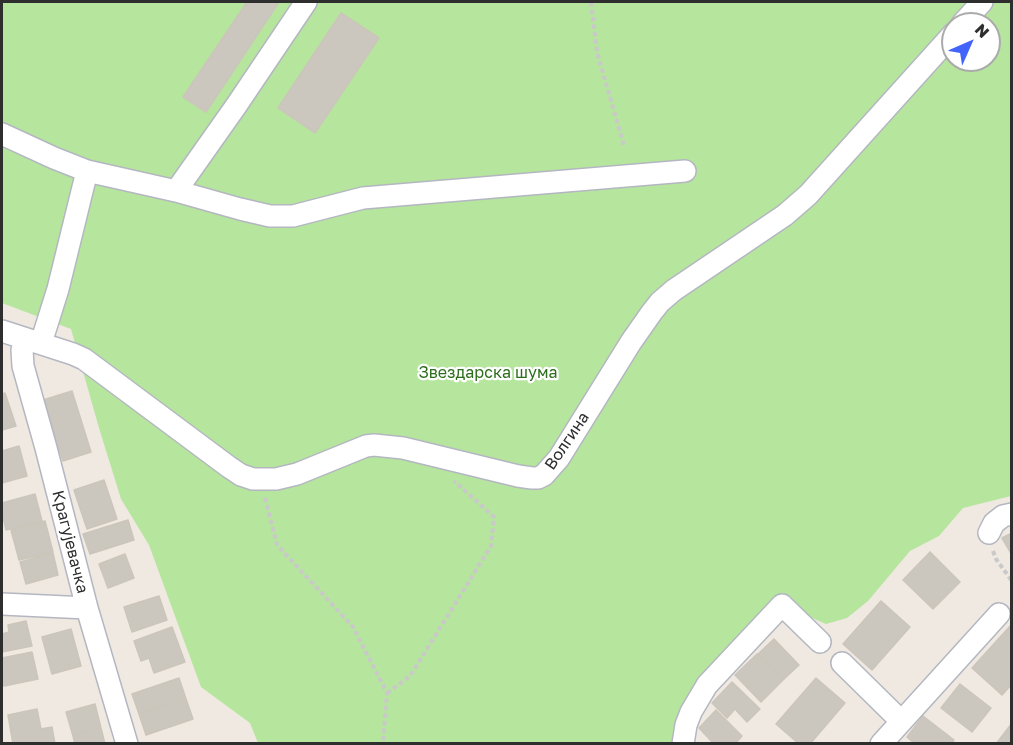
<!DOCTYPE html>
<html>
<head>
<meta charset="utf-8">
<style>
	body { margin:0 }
	#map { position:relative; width:1013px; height:745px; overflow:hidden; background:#efe9e1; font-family:"Golos Text",sans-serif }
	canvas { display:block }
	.frame { position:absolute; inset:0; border:3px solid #2e2e2e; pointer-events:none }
	.north { position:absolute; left:941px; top:12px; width:60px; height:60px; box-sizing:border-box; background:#fff; border:2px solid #ababab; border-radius:50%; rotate:45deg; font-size:16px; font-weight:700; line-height:24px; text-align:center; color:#2e2e2e }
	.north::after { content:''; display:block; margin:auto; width:21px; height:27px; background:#4264fb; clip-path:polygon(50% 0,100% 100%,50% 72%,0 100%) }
</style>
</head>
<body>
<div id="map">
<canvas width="1013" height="745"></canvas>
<div class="frame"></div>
<div class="north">N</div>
</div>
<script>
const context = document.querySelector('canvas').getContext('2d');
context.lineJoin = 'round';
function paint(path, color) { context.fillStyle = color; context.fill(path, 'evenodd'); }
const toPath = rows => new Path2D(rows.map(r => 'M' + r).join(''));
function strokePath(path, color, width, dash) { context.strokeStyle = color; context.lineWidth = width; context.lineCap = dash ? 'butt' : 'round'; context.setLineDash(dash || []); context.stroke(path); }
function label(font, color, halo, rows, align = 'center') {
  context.font = font + ' "Golos Text",sans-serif'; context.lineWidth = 4.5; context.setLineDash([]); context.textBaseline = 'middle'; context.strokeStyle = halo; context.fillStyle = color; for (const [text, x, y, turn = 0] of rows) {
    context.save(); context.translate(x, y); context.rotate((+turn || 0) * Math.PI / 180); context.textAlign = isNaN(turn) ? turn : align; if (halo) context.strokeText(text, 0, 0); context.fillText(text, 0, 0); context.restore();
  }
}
paint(toPath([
	[2,2,1011,2,1011,496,963,508,939,536,910,551,868,601,847,618,826,624,782,605,707,685,683,743,258,743,250,723,201,687,149,545,121,499,99,428,71,329,2,303],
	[953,24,989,24,989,60,953,60]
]), '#b6e59e');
const building = toPath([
	[247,2,279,2,206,112,183,97,247,2],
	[341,13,379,38,315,133,278,108,341,13],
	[72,391,91,452,63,461,43,400,72,391],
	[5,393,16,426,2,430,2,394,5,393],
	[19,446,27,476,2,483,2,451,19,446],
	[104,480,117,519,87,529,74,490,104,480],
	[35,494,42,521,6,530,2,513,2,503,35,494],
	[128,520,134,540,90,554,83,534,128,520],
	[45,521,53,552,19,560,11,530,45,521],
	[1012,533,1012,555,1002,538,1012,533],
	[930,552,960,582,933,609,903,580,930,552],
	[53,553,58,575,26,584,20,562,53,553],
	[125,554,134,578,108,588,99,564,125,554],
	[159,596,167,620,132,632,124,607,159,596],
	[881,601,910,627,872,670,843,644,881,601],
	[26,621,32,646,2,652,2,634,9,632,8,625,26,621],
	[1012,624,1012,684,1002,695,972,668,1012,624],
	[172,627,185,662,154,673,149,658,141,661,134,641,172,627],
	[71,629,81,666,52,674,42,637,71,629],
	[774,639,799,665,783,680,758,654,774,639],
	[32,652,38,679,4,686,2,674,2,658,32,652],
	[757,654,783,680,761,702,735,675,757,654],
	[179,678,186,699,139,714,132,694,179,678],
	[816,678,845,703,810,744,799,744,776,724,816,678],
	[732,682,760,709,747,722,735,709,727,718,712,703,732,682],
	[960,684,991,708,972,732,941,708,960,684],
	[186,699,193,719,146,735,139,714,186,699],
	[95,704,101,728,73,736,66,712,95,704],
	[37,709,41,729,52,727,55,744,13,744,8,715,37,709],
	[716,710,742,736,735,744,714,744,699,728,716,710],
	[923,716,954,740,952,744,915,744,907,737,923,716],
	[1012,723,1012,744,996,744,1012,723],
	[101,728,105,744,75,744,73,736,101,728]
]);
paint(building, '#cbc7bf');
strokePath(building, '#cbc5ba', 1.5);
const minor = toPath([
	[962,24,982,2],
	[2,134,54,158,87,171,176,191,236,106,306,2],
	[176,191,240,209,270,216,293,216,363,198,685,171],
	[2,331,73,354,84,359,229,467,241,475,253,479,276,479,297,474,366,446,374,445,403,448,518,476,532,478,538,478,544,475,559,458,631,342,652,312,660,302,674,290,785,215,808,195,953,34],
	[26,339,22,350,23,366,46,448,87,608,127,744],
	[41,343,58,289,87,171],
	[989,533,994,523,1003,516,1012,514],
	[2,604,87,608],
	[842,663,901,721],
	[683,744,686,725,691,712,707,685,782,605,820,642],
	[881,744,999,614]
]);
strokePath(minor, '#b4b7c1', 24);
strokePath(toPath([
	[591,2,597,52,624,146],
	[265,498,277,545,353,627,387,693,383,744],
	[993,551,996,559,1012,581],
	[387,693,410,676,491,546,494,517,454,481]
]), '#c9c9c9', 4, [4.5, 3]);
strokePath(minor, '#fff', 21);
label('16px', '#2c6e1b', '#fff', [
	["Звездарска шума",488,373]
]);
label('16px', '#2e2e2e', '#fff', [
	["Волгина",567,441,-56],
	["Крагујевачка",70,542,76]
]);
</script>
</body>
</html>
